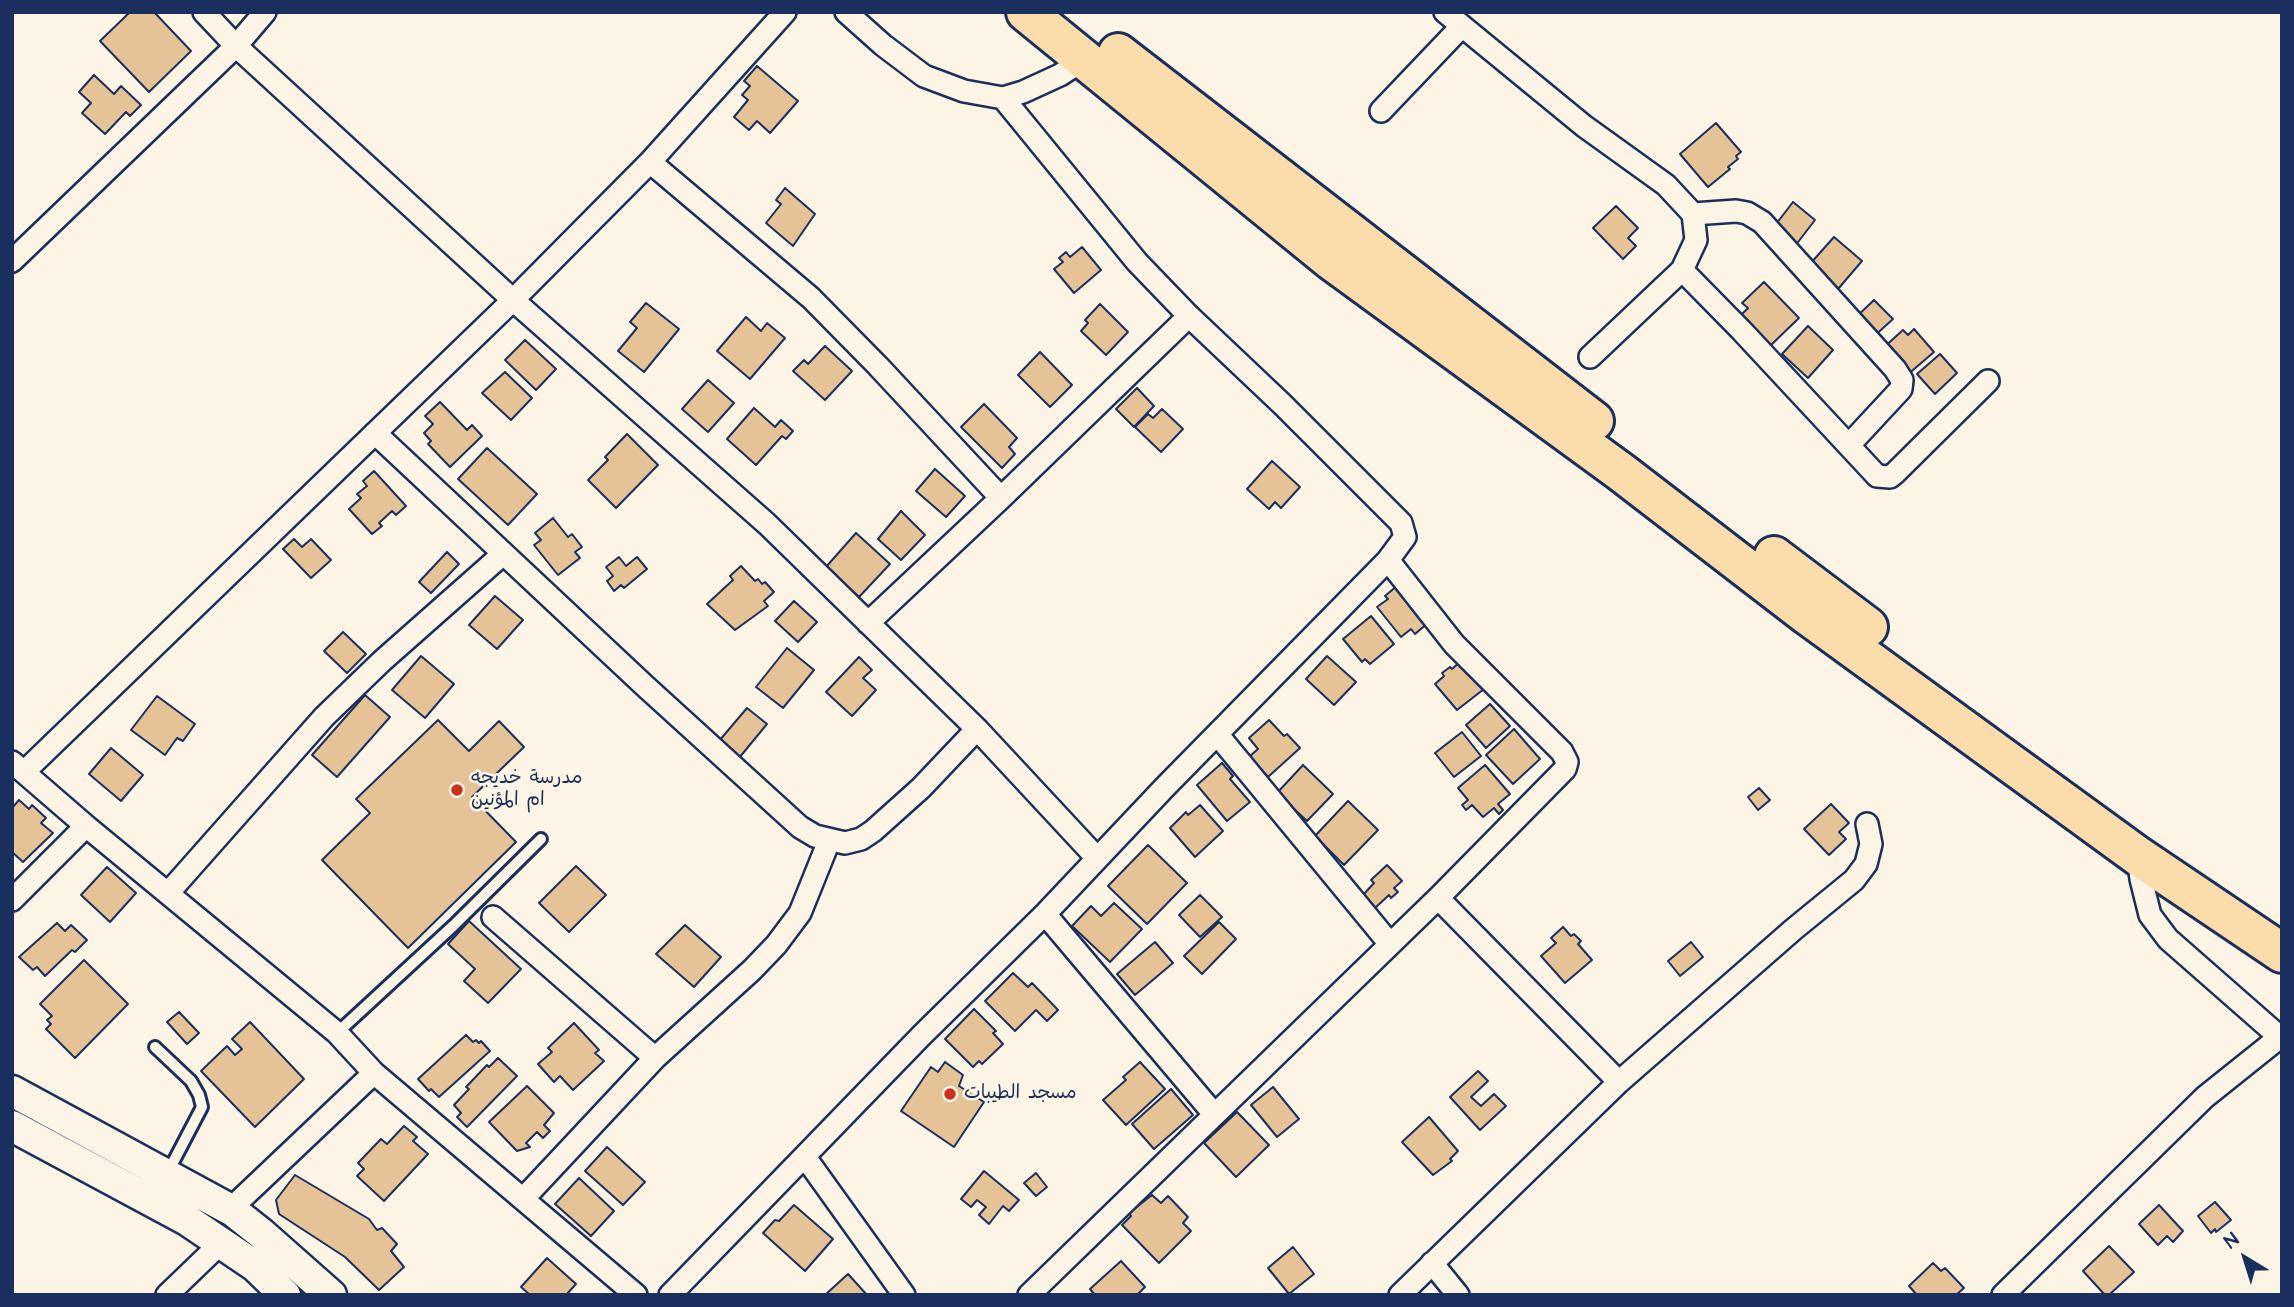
<!DOCTYPE html>
<html>
<head>
<meta charset="utf-8">
<style>
	body { margin:0 }
	#map { position:relative; width:2294px; height:1307px; overflow:hidden; background:#fcf5e5; font-family:"Architects Daughter",sans-serif }
	canvas { display:block }
	.frame { position:absolute; inset:0; border:14px solid #1b2f5e; pointer-events:none }
	.north { position:absolute; left:2210px; top:1223px; width:70px; height:70px; -webkit-text-stroke:5px #fcf5e5; paint-order:stroke; rotate:322deg; font-size:19px; font-weight:700; line-height:28px; text-align:center; color:#1b2f5e }
	.north::after { content:''; display:block; margin:auto; width:24px; height:32px; background:#1b2f5e; clip-path:polygon(50% 0,100% 100%,50% 72%,0 100%) }
</style>
</head>
<body>
<div id="map">
<canvas width="2294" height="1307"></canvas>
<div class="frame"></div>
<div class="north">N</div>
</div>
<script>
const context = document.querySelector('canvas').getContext('2d');
context.lineJoin = 'round';
function paint(path, color) { context.fillStyle = color; context.fill(path, 'evenodd'); }
const toPath = rows => new Path2D(rows.map(r => 'M' + r).join(''));
function strokePath(path, color, width, dash) { context.strokeStyle = color; context.lineWidth = width; context.lineCap = dash ? 'butt' : 'round'; context.setLineDash(dash || []); context.stroke(path); }
function label(font, color, halo, rows, align = 'center') {
  context.font = font + ' "Architects Daughter","Playpen Sans Arabic",sans-serif'; context.lineWidth = 5; context.setLineDash([]); context.textBaseline = 'middle'; context.strokeStyle = halo; context.fillStyle = color; for (const [text, x, y, turn = 0] of rows) {
    context.save(); context.translate(x, y); context.rotate((+turn || 0) * Math.PI / 180); context.textAlign = isNaN(turn) ? turn : align; if (halo) context.strokeText(text, 0, 0); context.fillText(text, 0, 0); context.restore();
  }
}
const building = toPath([
	[130,12,154,12,191,51,149,92,100,41,130,12],
	[757,66,798,101,770,133,757,121,749,130,734,117,748,100,742,95,750,86,744,81,757,66],
	[94,75,114,94,121,86,141,105,130,116,126,112,105,134,82,113,91,103,79,92,94,75],
	[1716,123,1741,152,1736,156,1738,159,1728,167,1730,169,1708,187,1680,154,1716,123],
	[785,188,815,214,793,246,766,223,781,204,776,200,785,188],
	[1793,202,1815,220,1795,246,1773,228,1793,202],
	[1616,206,1638,228,1628,238,1636,246,1623,259,1593,228,1616,206],
	[1834,237,1862,261,1838,289,1810,264,1834,237],
	[1082,247,1101,270,1074,293,1054,269,1063,262,1059,258,1066,252,1070,257,1082,247],
	[1764,282,1799,318,1770,346,1740,316,1748,308,1742,303,1764,282],
	[1874,300,1893,319,1871,339,1853,320,1874,300],
	[646,303,679,329,644,372,618,351,637,328,630,322,646,303],
	[1100,304,1128,332,1106,355,1081,331,1088,323,1085,320,1100,304],
	[746,317,761,331,767,323,785,338,750,379,717,351,746,317],
	[1808,326,1833,350,1808,378,1782,354,1808,326],
	[1914,329,1934,352,1906,376,1882,349,1903,330,1908,335,1914,329],
	[525,340,556,369,536,390,505,360,525,340],
	[825,346,852,371,825,400,793,371,804,360,808,364,825,346],
	[1040,352,1072,385,1050,407,1018,375,1040,352],
	[1940,354,1957,373,1935,394,1917,374,1940,354],
	[505,372,532,398,511,420,482,393,505,372],
	[708,380,734,403,708,432,682,409,708,380],
	[1137,388,1154,406,1134,427,1116,409,1137,388],
	[440,402,467,430,472,425,482,436,450,467,428,444,431,441,424,433,433,424,425,416,440,402],
	[984,404,1017,438,1009,447,1015,454,1002,468,961,427,984,404],
	[754,408,775,427,781,420,793,431,786,439,782,436,756,465,727,439,754,408],
	[1162,409,1183,429,1161,452,1135,427,1148,414,1153,418,1162,409],
	[627,434,658,465,616,508,588,480,608,460,605,457,627,434],
	[487,448,537,494,508,525,458,479,487,448],
	[1272,461,1300,487,1281,508,1275,502,1269,509,1247,489,1272,461],
	[935,469,965,496,946,517,916,491,935,469],
	[374,471,406,506,396,515,392,511,379,523,382,526,372,534,349,509,361,498,357,494,367,486,363,481,374,471],
	[901,511,925,535,901,560,878,539,901,511],
	[553,518,568,537,572,534,582,547,575,552,580,558,558,575,534,545,541,540,535,533,553,518],
	[856,533,890,564,859,597,826,567,856,533],
	[294,539,302,547,311,539,331,560,311,578,283,549,294,539],
	[447,552,459,564,431,593,419,582,447,552],
	[619,557,626,566,637,557,647,569,624,588,621,585,614,591,607,581,613,576,606,567,619,557],
	[741,566,755,581,758,579,762,584,765,582,774,592,764,601,768,606,735,630,707,604,733,580,730,576,741,566],
	[1398,585,1429,622,1415,634,1411,629,1401,637,1377,607,1388,599,1385,596,1398,585],
	[495,596,523,620,497,649,469,625,495,596],
	[794,601,817,622,798,642,775,621,794,601],
	[1371,616,1394,644,1370,664,1365,659,1362,662,1343,639,1371,616],
	[343,632,366,654,347,673,324,651,343,632],
	[787,648,814,670,783,708,756,687,787,648],
	[421,656,454,684,425,718,392,690,421,656],
	[1327,656,1356,682,1334,705,1306,679,1327,656],
	[859,657,872,670,863,678,876,690,852,716,826,692,859,657],
	[1461,661,1484,689,1457,710,1435,684,1444,676,1442,673,1450,667,1452,669,1461,661],
	[365,695,390,717,337,777,312,755,365,695],
	[157,696,195,724,183,741,177,738,165,755,131,730,157,696],
	[1490,704,1510,726,1486,748,1466,725,1490,704],
	[747,708,767,724,739,758,719,741,747,708],
	[438,720,469,751,499,721,524,747,472,797,516,842,408,948,322,860,370,813,356,799,438,720],
	[1269,720,1284,736,1287,734,1300,748,1268,777,1249,757,1258,749,1249,738,1269,720],
	[1514,729,1540,759,1513,784,1486,755,1514,729],
	[1462,732,1481,756,1454,777,1435,753,1462,732],
	[111,748,143,775,121,801,89,774,111,748],
	[1222,763,1233,776,1230,779,1250,802,1227,821,1197,785,1222,763],
	[1303,765,1333,794,1307,821,1277,793,1303,765],
	[1485,765,1510,794,1498,804,1503,810,1499,814,1494,808,1483,817,1472,805,1466,810,1462,805,1468,800,1458,788,1485,765],
	[1759,788,1770,800,1758,810,1748,797,1759,788],
	[19,800,29,809,32,805,46,818,41,823,53,833,23,862,12,852,12,808,19,800],
	[1348,801,1378,830,1344,865,1315,836,1348,801],
	[1831,804,1849,823,1839,832,1846,839,1829,855,1804,829,1831,804],
	[1200,805,1223,831,1195,857,1170,828,1186,812,1188,815,1200,805],
	[1148,845,1187,883,1147,924,1108,886,1148,845],
	[1387,865,1402,881,1394,888,1398,892,1391,898,1389,895,1375,908,1363,895,1374,883,1371,880,1387,865],
	[576,866,606,895,569,932,539,903,576,866],
	[107,867,136,893,110,922,81,895,107,867],
	[1200,895,1222,917,1200,937,1179,915,1200,895],
	[1114,903,1142,929,1110,962,1072,926,1091,906,1101,916,1114,903],
	[469,921,521,969,488,1003,464,981,475,969,448,944,469,921],
	[1219,922,1236,939,1202,974,1184,956,1219,922],
	[57,923,65,931,71,925,87,940,75,952,72,950,45,976,37,967,33,970,19,957,57,923],
	[685,925,721,957,694,987,656,954,685,925],
	[1563,927,1571,936,1574,934,1581,941,1578,944,1592,960,1565,983,1541,956,1556,943,1551,938,1563,927],
	[1155,942,1173,963,1135,995,1117,974,1155,942],
	[1691,942,1703,957,1680,976,1668,961,1691,942],
	[84,960,128,1004,75,1058,46,1029,51,1024,47,1020,52,1016,40,1004,84,960],
	[1013,973,1028,987,1032,983,1058,1010,1047,1021,1036,1010,1015,1031,985,1001,1013,973],
	[974,1009,996,1031,993,1033,1003,1044,982,1064,979,1061,973,1067,945,1039,974,1009],
	[179,1012,199,1033,187,1044,167,1022,179,1012],
	[250,1022,304,1079,255,1127,201,1071,227,1046,235,1055,242,1049,232,1039,250,1022],
	[574,1023,599,1050,595,1053,604,1061,573,1090,560,1076,554,1082,538,1064,552,1052,548,1048,574,1023],
	[466,1035,473,1042,476,1040,479,1043,481,1041,490,1051,439,1097,431,1089,429,1091,418,1079,466,1035],
	[498,1058,517,1076,467,1127,457,1117,461,1113,454,1105,469,1089,466,1087,487,1065,489,1067,498,1058],
	[945,1062,963,1075,959,1086,984,1102,954,1147,901,1111,931,1067,938,1072,945,1062],
	[1140,1062,1165,1089,1126,1125,1103,1100,1126,1080,1123,1077,1140,1062],
	[1478,1071,1488,1081,1471,1097,1481,1106,1494,1094,1506,1106,1480,1130,1450,1097,1478,1071],
	[527,1086,554,1113,544,1125,550,1131,543,1138,537,1132,526,1143,530,1147,517,1151,489,1122,527,1086],
	[1273,1087,1299,1119,1277,1137,1251,1105,1273,1087],
	[1171,1089,1193,1115,1154,1149,1132,1124,1171,1089],
	[1237,1112,1269,1145,1236,1177,1204,1143,1237,1112],
	[1429,1117,1458,1151,1450,1159,1452,1161,1433,1175,1402,1142,1429,1117],
	[404,1126,417,1137,413,1141,428,1154,384,1201,357,1176,364,1169,358,1163,381,1139,387,1144,404,1126],
	[607,1147,645,1182,623,1205,585,1171,607,1147],
	[984,1171,1019,1200,1009,1211,1003,1206,989,1224,979,1215,986,1207,977,1200,971,1207,961,1199,984,1171],
	[1036,1173,1047,1187,1036,1196,1024,1183,1036,1173],
	[295,1175,369,1219,377,1230,382,1228,397,1244,391,1251,404,1267,379,1290,345,1257,279,1214,276,1200,295,1175],
	[579,1178,614,1211,591,1236,555,1204,579,1178],
	[1152,1195,1161,1203,1168,1196,1188,1217,1183,1223,1191,1231,1159,1263,1122,1225,1131,1216,1129,1213,1152,1195],
	[2215,1202,2231,1220,2216,1232,2215,1229,2211,1233,2198,1216,2215,1202],
	[794,1205,833,1239,805,1271,763,1233,775,1220,779,1221,794,1205],
	[2159,1205,2183,1231,2173,1242,2167,1236,2158,1245,2139,1224,2159,1205],
	[2109,1246,2134,1272,2109,1295,2105,1295,2083,1271,2109,1246],
	[1293,1247,1314,1274,1289,1294,1268,1268,1293,1247],
	[547,1258,576,1284,566,1295,530,1295,521,1287,547,1258],
	[1121,1261,1145,1287,1137,1295,1095,1295,1090,1289,1121,1261],
	[1933,1263,1941,1271,1945,1268,1964,1288,1956,1295,1917,1295,1909,1286,1933,1263],
	[848,1274,867,1295,825,1295,848,1274]
]);
paint(building, '#e5c397');
strokePath(building, '#1b2f5e', 2);
const lane = toPath([
	[337,1033,453,926,541,839],
	[155,1047,191,1081,199,1095,202,1107,168,1172]
]);
const street = toPath([
	[265,12,236,46,513,300,767,524,977,729,1097,858],
	[846,12,883,45,924,76,964,91,1003,98,1023,92,1060,75,1086,58],
	[1445,12,1584,126,1666,185,1693,214,1696,240,1682,270,1590,357],
	[1381,111,1462,26],
	[650,162,811,298,878,366,1001,498],
	[1693,214,1736,211,1747,213,1762,222,1895,369,1902,380,1901,389,1849,445],
	[12,261,236,46,204,12],
	[1682,270,1742,331,1877,476,1890,477,1895,473,1988,381],
	[375,433,645,686,800,827,815,836,845,843,861,839,873,831,921,788,977,729],
	[868,623,1001,498,1189,316],
	[1217,734,1390,944],
	[12,762,86,826,337,1033,374,1073,636,1295],
	[24,772,513,300,650,162,785,12],
	[2138,856,2141,879,2150,915,2168,939,2282,1039],
	[169,892,324,717,382,661,503,554],
	[1438,898,1619,1082],
	[12,900,86,826],
	[1045,914,1214,1114],
	[493,917,655,1058],
	[805,1157,904,1295],
	[524,1198,655,1058,752,970,776,945,800,913,829,841],
	[233,1211,240,1200,374,1073],
	[1432,1263,1458,1295],
	[167,1295,221,1243],
	[670,1295,922,1035,1045,914,1165,787,1388,560,1405,537,1401,523,1282,404,1189,316,1137,262,1003,98],
	[1029,1295,1438,898,1565,769,1567,762,1562,752,1454,644,1388,560],
	[1400,1295,1619,1082,1794,929,1854,880,1866,864,1871,844,1867,824],
	[2003,1295,2205,1097,2280,1037]
]);
const secondary = toPath([
	[12,1091,233,1211,262,1234,331,1295],
	[12,1126,187,1220,255,1266,285,1295]
]);
const highway = toPath([
	[1026,12,1332,261,1621,472,1807,615,2138,856,2282,953],
	[1118,53,1594,421],
	[1774,556,1868,627]
]);
strokePath(lane, '#1b2f5e', 16);
strokePath(street, '#1b2f5e', 26);
strokePath(secondary, '#1b2f5e', 35);
strokePath(highway, '#1b2f5e', 44);
strokePath(lane, '#fcf5e5', 10);
strokePath(street, '#fcf5e5', 21);
strokePath(secondary, '#fcf5e5', 30);
strokePath(highway, '#fbddab', 38);
for (const [x, y, r, color] of [
	[457,790,7,"#c8321e"],
	[950,1094,7,"#c8321e"]
]) { const dot = new Path2D(); dot.arc(x, y, r, 0, 2 * Math.PI); context.fillStyle = color; context.fill(dot); strokePath(dot, '#fcf5e5', 2.5); }
label('19px', '#1b2f5e', '#fcf5e5', [
	["مدرسة خديجه",471,779],
	["ام المؤنين",471,801],
	["مسجد الطيبات",964,1094]
], 'left');
</script>
</body>
</html>
